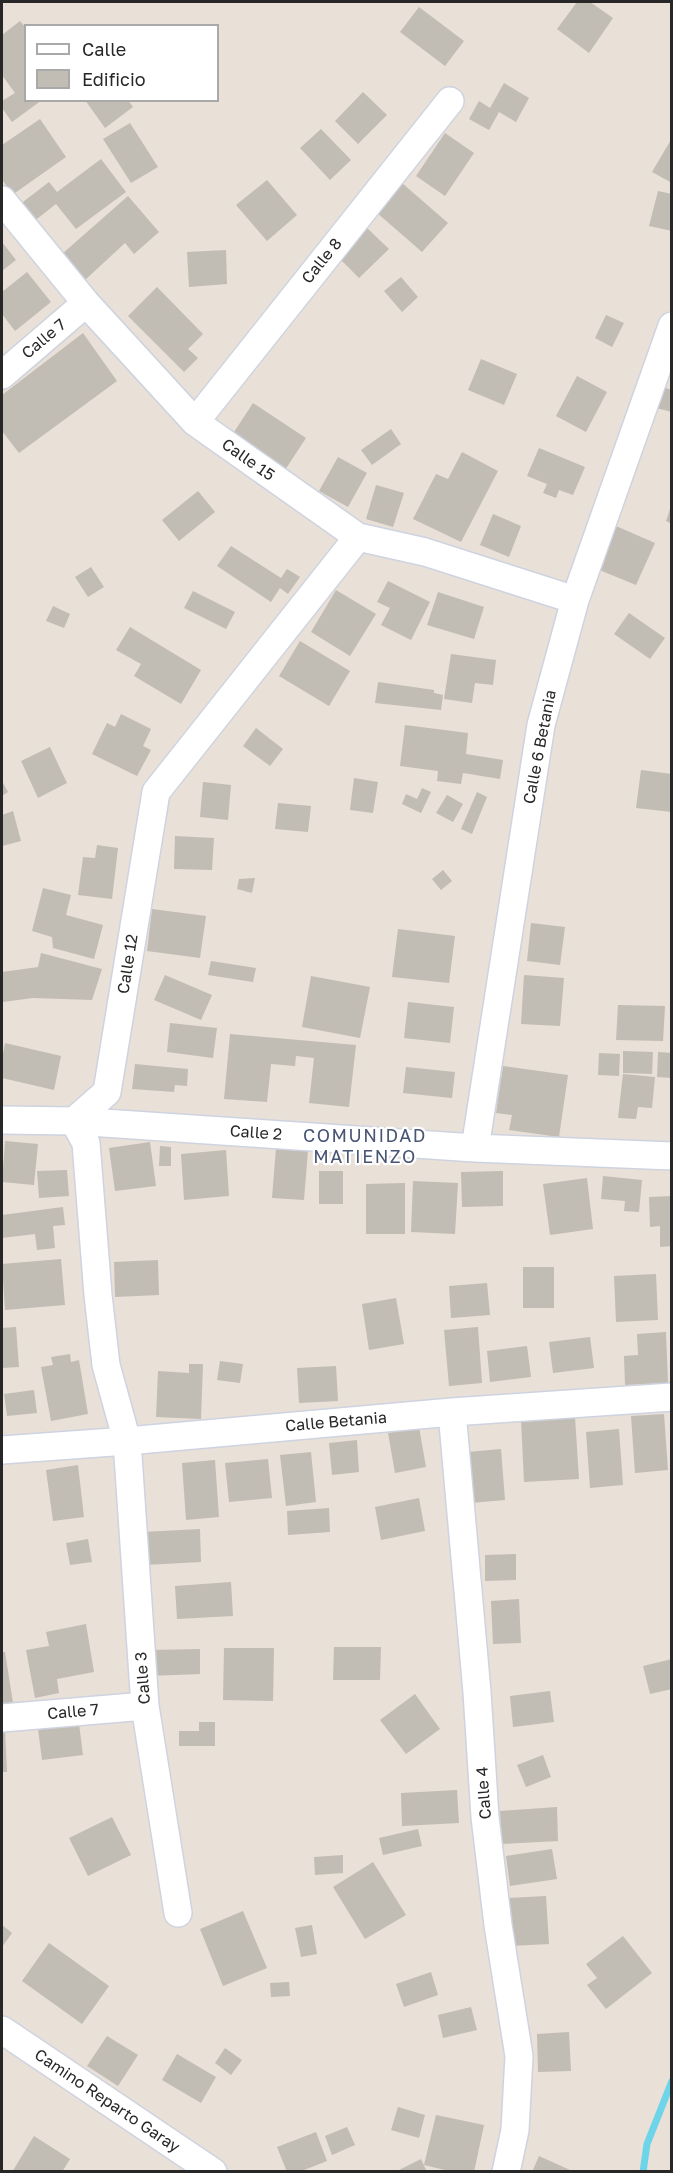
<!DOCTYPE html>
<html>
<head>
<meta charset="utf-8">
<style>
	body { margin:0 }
	#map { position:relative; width:673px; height:2173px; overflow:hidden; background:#e9e0d8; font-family:"Golos Text",sans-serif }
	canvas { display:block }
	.frame { position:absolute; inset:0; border:3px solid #272727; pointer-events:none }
	.legend { position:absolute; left:24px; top:24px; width:195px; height:78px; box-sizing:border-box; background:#fff; border:2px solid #a9a9a9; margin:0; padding:8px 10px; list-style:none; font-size:18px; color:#272727 }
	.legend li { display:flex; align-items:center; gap:12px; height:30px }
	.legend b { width:30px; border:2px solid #a9a9a9 }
</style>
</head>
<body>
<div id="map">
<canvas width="673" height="2173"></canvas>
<div class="frame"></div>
<ul class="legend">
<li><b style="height:8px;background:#fff"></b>Calle</li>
<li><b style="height:16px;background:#c1bcb4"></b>Edificio</li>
</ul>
</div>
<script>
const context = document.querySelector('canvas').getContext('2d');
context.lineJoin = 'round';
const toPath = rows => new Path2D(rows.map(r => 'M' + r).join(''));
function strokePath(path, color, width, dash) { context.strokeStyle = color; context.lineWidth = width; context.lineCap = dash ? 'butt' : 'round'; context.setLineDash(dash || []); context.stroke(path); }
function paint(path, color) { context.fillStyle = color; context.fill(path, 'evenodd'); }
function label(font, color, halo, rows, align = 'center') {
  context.font = font + ' "Golos Text",sans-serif'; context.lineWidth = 4.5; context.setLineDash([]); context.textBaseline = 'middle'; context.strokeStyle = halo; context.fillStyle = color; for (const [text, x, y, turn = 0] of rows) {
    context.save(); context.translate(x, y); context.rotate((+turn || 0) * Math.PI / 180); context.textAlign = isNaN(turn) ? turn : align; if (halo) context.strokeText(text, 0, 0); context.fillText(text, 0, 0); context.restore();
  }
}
strokePath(toPath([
	[643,2172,647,2144,672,2081]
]), '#6dd4e9', 7);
paint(toPath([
	[577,2,590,2,613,18,589,53,557,29],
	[419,7,464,41,445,66,400,32],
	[20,21,26,28,26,100,42,100,12,122,2,108,2,101,15,93,2,75,2,35],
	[504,83,529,98,516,122,499,112,489,130,469,119,479,101,490,108],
	[363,92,387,115,358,144,335,121],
	[85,100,128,100,133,107,105,128],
	[40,119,66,157,12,195,2,179,2,145],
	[130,123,158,167,131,183,103,139],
	[321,129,351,160,330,180,300,148],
	[445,133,474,153,445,196,416,176],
	[672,138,672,183,652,172],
	[101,159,126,192,76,229,56,204,33,222,19,205,49,182,57,192],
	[267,180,297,215,267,241,236,205],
	[402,183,448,223,422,252,376,212],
	[658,191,672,194,672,231,649,226],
	[128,196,159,232,134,254,125,243,85,280,62,254],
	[367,228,389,249,359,278,338,257],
	[2,242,16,260,2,271],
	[226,250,227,284,189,287,187,252],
	[27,272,51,302,15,331,2,314,2,292],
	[401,277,418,297,402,312,384,291],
	[157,287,203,334,188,349,198,358,184,372,128,316],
	[606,315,624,323,612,347,595,338],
	[83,333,117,381,19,453,2,431,2,395],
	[481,359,517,374,504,405,468,390],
	[577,376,607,392,586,432,556,416],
	[663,387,672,390,672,412,656,408],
	[253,403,306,438,285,470,232,435],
	[391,429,401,444,372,465,361,450],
	[539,448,585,467,573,495,559,490,556,498,543,493,547,484,527,476],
	[462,452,498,471,461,542,413,519,436,474,448,479],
	[338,457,367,473,348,507,319,491],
	[376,485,404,493,393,527,366,519],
	[198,491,215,512,179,541,162,520],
	[671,506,672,506,672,524,666,521],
	[493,514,521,526,509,557,480,545],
	[616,526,655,543,636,585,597,569],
	[231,546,281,578,287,569,300,577,288,594,280,588,271,602,217,566],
	[91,567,104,587,88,597,75,577],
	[388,581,430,602,411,640,381,625,390,608,377,602],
	[336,590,376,614,350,656,311,632],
	[193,591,235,612,226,629,184,608],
	[438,592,484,607,474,639,427,625],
	[53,606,70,614,64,628,46,621],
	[629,613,665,638,650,659,614,634],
	[130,627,201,670,181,704,134,676,141,664,116,650],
	[300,641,350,671,329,706,279,676],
	[451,654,496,660,493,685,475,683,472,703,444,699],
	[378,682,434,690,434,693,443,695,441,710,375,703],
	[121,714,151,729,143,746,151,750,137,776,92,754,107,723,115,727],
	[405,725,468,733,466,754,503,760,500,779,463,773,461,784,437,781,438,771,400,766],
	[256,728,283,749,270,766,243,746],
	[50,747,67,783,38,798,21,761],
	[641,770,672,774,672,812,636,808],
	[354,778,378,782,373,813,350,810],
	[2,781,8,792,2,796],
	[203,782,231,785,228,820,200,817],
	[422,788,431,792,421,813,402,804,406,794,417,799],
	[477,792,487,797,472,834,461,829],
	[447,795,463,804,453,822,436,813],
	[278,803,311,806,308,832,275,829],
	[13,811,21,841,2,846,2,815],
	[175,836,214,838,212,870,174,869],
	[97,845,118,848,112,899,78,895,83,857,95,858],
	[443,870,452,881,441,890,432,879],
	[255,878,252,893,237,889,239,879],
	[43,888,71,895,66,915,103,925,94,959,53,948,52,937,32,931],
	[152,909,206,916,200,958,147,951],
	[531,923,565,927,560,965,527,961],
	[398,929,455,936,449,983,392,977],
	[41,953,102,969,92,1000,33,998,3,1002,2,972,38,967],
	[211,961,256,968,253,982,208,975],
	[165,975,212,995,201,1020,154,1000],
	[524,975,564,978,560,1026,521,1024],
	[311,976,370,987,360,1038,302,1027],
	[408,1002,454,1007,450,1043,404,1038],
	[618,1005,665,1006,663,1041,616,1040],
	[170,1023,217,1028,213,1058,167,1052],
	[230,1034,356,1045,349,1107,309,1103,314,1058,296,1056,295,1066,271,1064,267,1102,224,1099],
	[5,1043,61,1056,54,1090,2,1078,2,1059],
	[623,1051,653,1052,652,1074,623,1073],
	[658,1052,672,1053,671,1078,657,1077],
	[599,1053,620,1054,619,1076,598,1075],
	[135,1064,188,1069,187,1086,175,1085,174,1092,132,1089],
	[503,1066,568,1075,559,1137,509,1130,512,1115,496,1113],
	[406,1067,455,1072,452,1098,403,1093],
	[623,1074,655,1077,652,1108,638,1107,636,1119,618,1118],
	[5,1141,38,1144,34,1185,2,1182],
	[150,1142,156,1186,115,1191,109,1148],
	[160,1146,171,1147,171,1166,159,1166],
	[276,1148,308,1150,304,1200,272,1198],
	[226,1150,229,1196,184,1200,181,1154],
	[67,1170,69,1196,39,1198,37,1171],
	[319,1171,343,1171,343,1204,319,1204],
	[503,1171,503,1206,462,1207,461,1172],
	[603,1176,642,1180,639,1212,624,1211,625,1201,601,1199],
	[587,1178,593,1229,550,1235,543,1184],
	[413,1181,458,1183,455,1234,411,1232],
	[405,1183,405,1234,366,1234,366,1184],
	[672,1196,672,1246,660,1247,660,1226,650,1227,649,1197],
	[63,1207,65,1225,53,1226,55,1248,37,1250,35,1234,2,1238,2,1215],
	[61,1259,65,1305,5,1310,2,1264],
	[158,1260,159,1295,115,1297,114,1262],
	[523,1267,554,1267,554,1308,523,1308],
	[656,1274,658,1320,616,1322,614,1276],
	[487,1283,490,1315,451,1318,449,1286],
	[396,1298,404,1344,369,1350,362,1304],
	[16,1327,19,1367,2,1368,2,1328],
	[478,1327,482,1383,449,1386,444,1330],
	[666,1332,668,1383,625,1385,624,1356,638,1355,637,1334],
	[590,1337,594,1368,553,1373,549,1342],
	[527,1346,531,1377,490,1382,487,1351],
	[70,1354,71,1362,79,1360,88,1414,51,1421,41,1367,53,1365,51,1357],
	[220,1361,243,1364,240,1383,217,1380],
	[189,1364,203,1364,201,1419,156,1417,158,1371,189,1373],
	[336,1366,338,1401,299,1403,297,1368],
	[34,1390,37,1413,7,1416,4,1394],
	[664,1414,668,1470,635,1473,631,1416],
	[575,1417,579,1479,524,1482,521,1420],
	[419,1427,426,1467,395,1473,388,1433],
	[619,1429,623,1485,590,1488,586,1432],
	[357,1440,359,1472,332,1475,329,1443],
	[501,1449,505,1500,471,1503,467,1452],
	[311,1452,316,1502,286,1506,280,1455],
	[268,1459,272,1498,229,1502,225,1463],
	[215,1460,219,1517,186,1520,182,1463],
	[78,1465,84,1517,53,1521,46,1470],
	[419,1498,425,1531,381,1540,375,1507],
	[329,1508,330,1532,288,1535,287,1511],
	[200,1529,201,1562,145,1565,143,1532],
	[88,1539,92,1562,70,1565,66,1543],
	[516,1554,516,1580,485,1581,485,1555],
	[231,1582,233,1616,177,1619,175,1586],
	[519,1599,521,1643,493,1644,491,1601],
	[86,1624,94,1672,57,1679,59,1693,35,1698,26,1650,49,1646,46,1632],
	[334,1647,381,1647,380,1680,333,1680],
	[224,1648,274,1648,273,1701,223,1700],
	[200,1649,200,1674,149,1676,149,1650],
	[2,1652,5,1652,13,1703,2,1705],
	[672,1659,672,1689,650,1694,643,1666],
	[550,1691,554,1722,513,1727,510,1696],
	[415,1694,440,1729,406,1754,380,1720],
	[199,1722,215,1722,215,1746,179,1746,179,1731,199,1731],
	[79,1724,83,1755,42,1760,38,1729],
	[2,1729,5,1729,7,1772,2,1772],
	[543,1755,551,1777,526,1787,517,1765],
	[457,1790,459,1823,402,1826,401,1793],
	[557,1807,558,1841,502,1844,500,1811],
	[112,1817,131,1855,88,1876,69,1838],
	[418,1829,422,1846,383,1855,379,1838],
	[552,1849,557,1879,510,1886,506,1856],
	[343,1855,343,1873,315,1875,314,1857],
	[373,1862,406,1915,365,1939,333,1887],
	[546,1896,549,1944,511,1946,508,1898],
	[243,1911,267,1968,223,1986,200,1929],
	[2,1925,12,1933,2,1947],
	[312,1925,317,1954,301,1957,295,1928],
	[623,1936,652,1973,606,2009,587,1985,597,1978,586,1964],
	[49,1943,109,1986,82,2024,22,1981],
	[431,1972,438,1995,404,2007,396,1984],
	[289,1982,290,1996,271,1997,270,1983],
	[471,2007,477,2030,443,2038,438,2015],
	[569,2032,571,2071,538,2072,537,2034],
	[107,2036,138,2055,118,2086,87,2066],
	[225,2048,242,2060,231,2075,215,2063],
	[177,2054,216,2077,201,2103,162,2080],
	[398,2107,425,2115,419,2138,391,2130],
	[436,2115,484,2125,474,2172,453,2172,424,2165],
	[347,2127,355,2145,332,2155,325,2136],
	[316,2132,327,2161,299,2172,287,2172,277,2147],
	[34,2136,70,2159,62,2172,12,2172],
	[539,2156,570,2170,569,2172,532,2172],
	[421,2159,427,2172,400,2172,399,2170]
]), '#c1bcb4');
const minor = toPath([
	[2,200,86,303,195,422,358,537,425,552,575,600],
	[2,375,86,303],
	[195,422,450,101],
	[2,1120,74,1121,475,1148,672,1156],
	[475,1148,541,725,575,600,672,326],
	[452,1412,477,1692,485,1817,498,1925,519,2056,515,2130,506,2172],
	[2,1450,127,1441,452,1412,672,1397],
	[2,1718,145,1706],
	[178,1913,145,1706,127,1441,106,1365,98,1295,86,1143,74,1121,107,1092,156,792,358,537],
	[2,2030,213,2172]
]);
strokePath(minor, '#ced3e0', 30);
strokePath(minor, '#fff', 27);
label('16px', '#272727', '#fff', [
	["Calle 8",322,261,-51],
	["Calle 7",44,339,-40],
	["Calle 15",248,460,35],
	["Calle 6 Betania",540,747,-79],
	["Calle 12",128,964,-81],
	["Calle 2",256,1133,4],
	["Calle Betania",336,1422,-5],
	["Calle 3",143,1678,-94],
	["Calle 7",73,1712,-5],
	["Calle 4",484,1793,-94],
	["Camino Reparto Garay",107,2101,34]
]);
context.letterSpacing = '1.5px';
label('18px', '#495575', '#fff', [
	["COMUNIDAD",365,1136],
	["MATIENZO",365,1157]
]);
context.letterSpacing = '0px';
</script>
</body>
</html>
